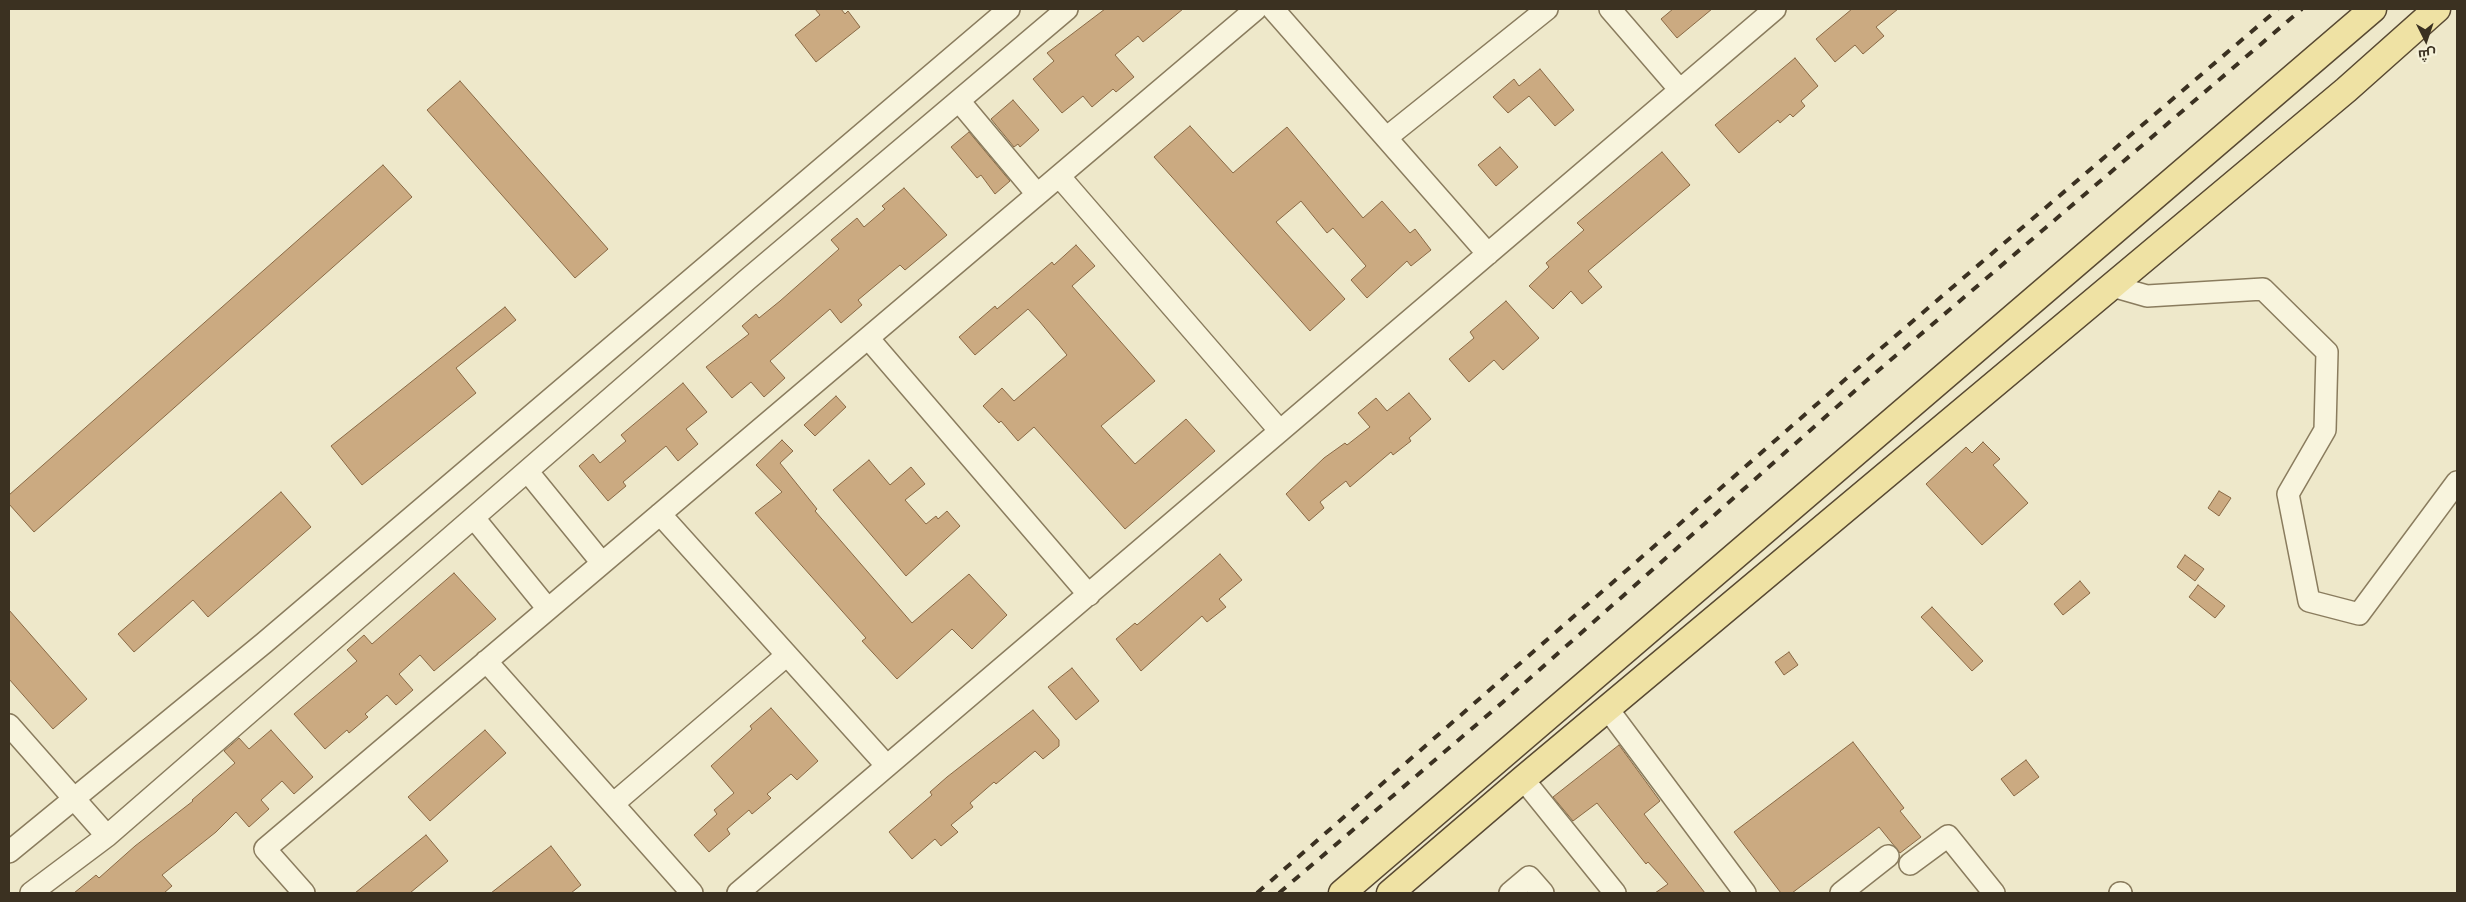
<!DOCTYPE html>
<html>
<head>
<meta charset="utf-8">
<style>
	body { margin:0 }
	#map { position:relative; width:2466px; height:902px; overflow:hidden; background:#eee8ca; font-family:"Playfair Display",Cairo,serif }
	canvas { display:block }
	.frame { position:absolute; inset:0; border:10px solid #3b3121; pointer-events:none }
	.north { position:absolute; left:2401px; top:15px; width:50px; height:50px; -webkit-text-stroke:4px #f5f1d9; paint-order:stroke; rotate:176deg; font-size:14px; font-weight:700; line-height:20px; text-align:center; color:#3b3121 }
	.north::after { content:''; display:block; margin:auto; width:18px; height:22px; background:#3b3121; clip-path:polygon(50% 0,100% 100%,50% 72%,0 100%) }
</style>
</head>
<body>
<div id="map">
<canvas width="2466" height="902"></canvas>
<div class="frame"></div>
<div class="north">ش</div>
</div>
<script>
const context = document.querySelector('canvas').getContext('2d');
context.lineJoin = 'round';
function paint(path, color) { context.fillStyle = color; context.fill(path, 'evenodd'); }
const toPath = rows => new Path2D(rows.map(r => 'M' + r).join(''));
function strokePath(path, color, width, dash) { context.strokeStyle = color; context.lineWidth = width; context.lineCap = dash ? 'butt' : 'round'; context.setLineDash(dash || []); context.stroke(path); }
const building = toPath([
	[815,9,841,9,845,14,848,11,860,27,816,62,795,35,820,15,815,9],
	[1105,9,1183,9,1143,42,1138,36,1115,55,1134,77,1116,92,1113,89,1092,107,1083,96,1062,113,1033,79,1054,61,1047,53,1105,9],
	[1673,9,1712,9,1677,38,1661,19,1673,9],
	[1852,9,1898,9,1876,27,1884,36,1863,54,1855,45,1835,62,1816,39,1852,9],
	[1795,58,1818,86,1801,101,1805,106,1793,117,1790,114,1780,123,1778,120,1739,153,1715,125,1795,58],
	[1540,69,1574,110,1555,126,1529,96,1508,113,1493,97,1514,79,1519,86,1540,69],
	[460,81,608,249,575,278,427,110,460,81],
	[1013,100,1039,130,1020,147,1018,144,1014,147,991,119,1013,100],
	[1190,126,1233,173,1287,127,1363,218,1382,201,1410,233,1415,229,1431,250,1411,266,1407,261,1367,298,1351,280,1366,266,1333,228,1327,233,1301,201,1276,222,1345,299,1310,331,1154,157,1190,126],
	[969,132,1010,181,995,194,981,175,977,178,951,147,969,132],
	[1500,147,1518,167,1496,186,1478,165,1500,147],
	[1662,152,1690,185,1588,271,1602,287,1582,304,1571,291,1553,309,1529,286,1549,267,1546,263,1584,230,1577,223,1662,152],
	[383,165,412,197,34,532,9,504,9,495,383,165],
	[904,188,947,235,905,270,900,265,858,300,862,305,841,323,830,309,770,361,785,378,764,397,751,382,732,398,706,367,749,334,742,326,756,314,759,318,780,301,839,249,831,240,857,218,864,227,885,209,882,206,904,188],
	[1076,245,1095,266,1072,286,1155,381,1101,426,1135,464,1186,419,1215,451,1125,529,1034,427,1018,441,1001,421,999,423,983,406,1002,388,1014,401,1067,355,1040,322,1028,309,975,355,959,337,995,306,997,309,1052,262,1054,265,1076,245],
	[1506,301,1539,338,1503,370,1494,360,1469,382,1449,359,1474,338,1470,332,1506,301],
	[505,307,516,320,456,368,476,393,362,485,331,446,505,307],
	[683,383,707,412,686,429,698,444,678,461,666,446,623,482,626,486,608,501,579,466,593,454,600,463,626,441,621,435,683,383],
	[1409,393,1431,419,1409,438,1411,441,1393,455,1391,452,1350,487,1346,481,1320,502,1324,508,1309,521,1286,494,1324,458,1345,443,1347,445,1370,427,1358,413,1376,398,1387,411,1409,393],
	[836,396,846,407,815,436,804,425,836,396],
	[782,440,793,451,780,463,817,509,815,511,912,623,969,574,1007,615,972,649,952,629,897,679,862,641,866,638,755,513,782,492,756,465,782,440],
	[1983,442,2000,459,1993,465,2028,503,1982,545,1926,484,1966,447,1972,453,1983,442],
	[869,460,890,485,911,467,925,484,905,500,926,524,936,516,938,519,947,511,960,526,906,576,833,490,869,460],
	[2219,491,2231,498,2219,516,2208,508,2219,491],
	[281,492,311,527,208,617,193,600,134,652,118,634,281,492],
	[1220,554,1242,580,1219,599,1226,607,1207,622,1202,616,1141,671,1116,639,1135,623,1137,625,1220,554],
	[2185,555,2204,569,2195,581,2177,567,2185,555],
	[454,573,496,619,434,671,420,655,399,674,413,690,396,705,387,695,365,714,368,717,349,733,347,730,325,749,294,714,357,661,347,650,364,635,372,644,454,573],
	[2080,581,2090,593,2063,615,2054,604,2080,581],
	[2198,585,2225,606,2215,618,2189,597,2198,585],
	[1932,607,1983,661,1972,671,1921,617,1932,607],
	[9,610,87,699,53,729,9,679,9,610],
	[1789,652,1798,665,1784,675,1775,662,1789,652],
	[1072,668,1099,701,1076,720,1048,687,1072,668],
	[771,708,818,761,797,780,791,774,767,794,771,798,752,814,749,810,727,829,730,834,709,852,694,835,717,814,714,810,734,793,711,766,752,729,750,726,771,708],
	[1033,710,1059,740,1059,746,1043,759,1035,751,996,784,994,782,970,803,973,807,951,825,958,832,941,846,935,839,912,859,889,832,932,795,930,792,947,777,1033,710],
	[271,730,313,777,294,794,282,781,261,800,269,809,249,827,236,812,216,832,162,875,172,886,164,893,74,893,96,875,99,878,135,846,193,801,192,800,235,763,224,751,239,738,249,749,271,730],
	[485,730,506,753,430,821,408,797,485,730],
	[1853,742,1904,808,1900,811,1921,837,1900,853,1879,827,1792,893,1781,893,1734,832,1853,742],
	[1619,745,1660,801,1644,814,1705,893,1655,893,1668,884,1648,862,1646,864,1597,803,1573,821,1553,797,1619,745],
	[2026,760,2039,777,2014,796,2001,779,2026,760],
	[426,835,448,861,410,893,355,893,426,835],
	[551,846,581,885,571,893,491,893,551,846]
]);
paint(building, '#cbaa81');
strokePath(building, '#896945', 1);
const minor = toPath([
	[1273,9,1488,254],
	[1610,9,1680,90],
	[959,101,1037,194],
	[1386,138,1547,9],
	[1059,176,1280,431],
	[2112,286,2147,296,2263,289,2327,352,2325,430,2288,494,2309,601,2359,614,2457,482],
	[868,338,1089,595],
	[528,472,602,563],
	[660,514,887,766],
	[474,518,548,609],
	[486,661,692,893],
	[1607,708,1745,893],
	[9,725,107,836],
	[1523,779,1615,893],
	[613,804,787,655],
	[9,852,264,643,1009,9],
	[1910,864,1948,836,1994,893],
	[31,893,107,836,748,279,1067,9],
	[304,893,265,849,1256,9],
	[738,893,1775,9],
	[1510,893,1529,877,1543,893],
	[1841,893,1888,856],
	[2120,893,2121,893]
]);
const major = toPath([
	[1342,893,2373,9],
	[1390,893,1523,779,2346,90,2437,9]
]);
strokePath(minor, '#8a7c5e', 24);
strokePath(major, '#584932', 29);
strokePath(minor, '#f8f4dd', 21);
strokePath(major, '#efe2a4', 26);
strokePath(toPath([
	[1257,893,1872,356,2278,9],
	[1279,893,1503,702,1866,381,2302,9]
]), '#3b3121', 4, [9, 9]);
</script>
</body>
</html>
